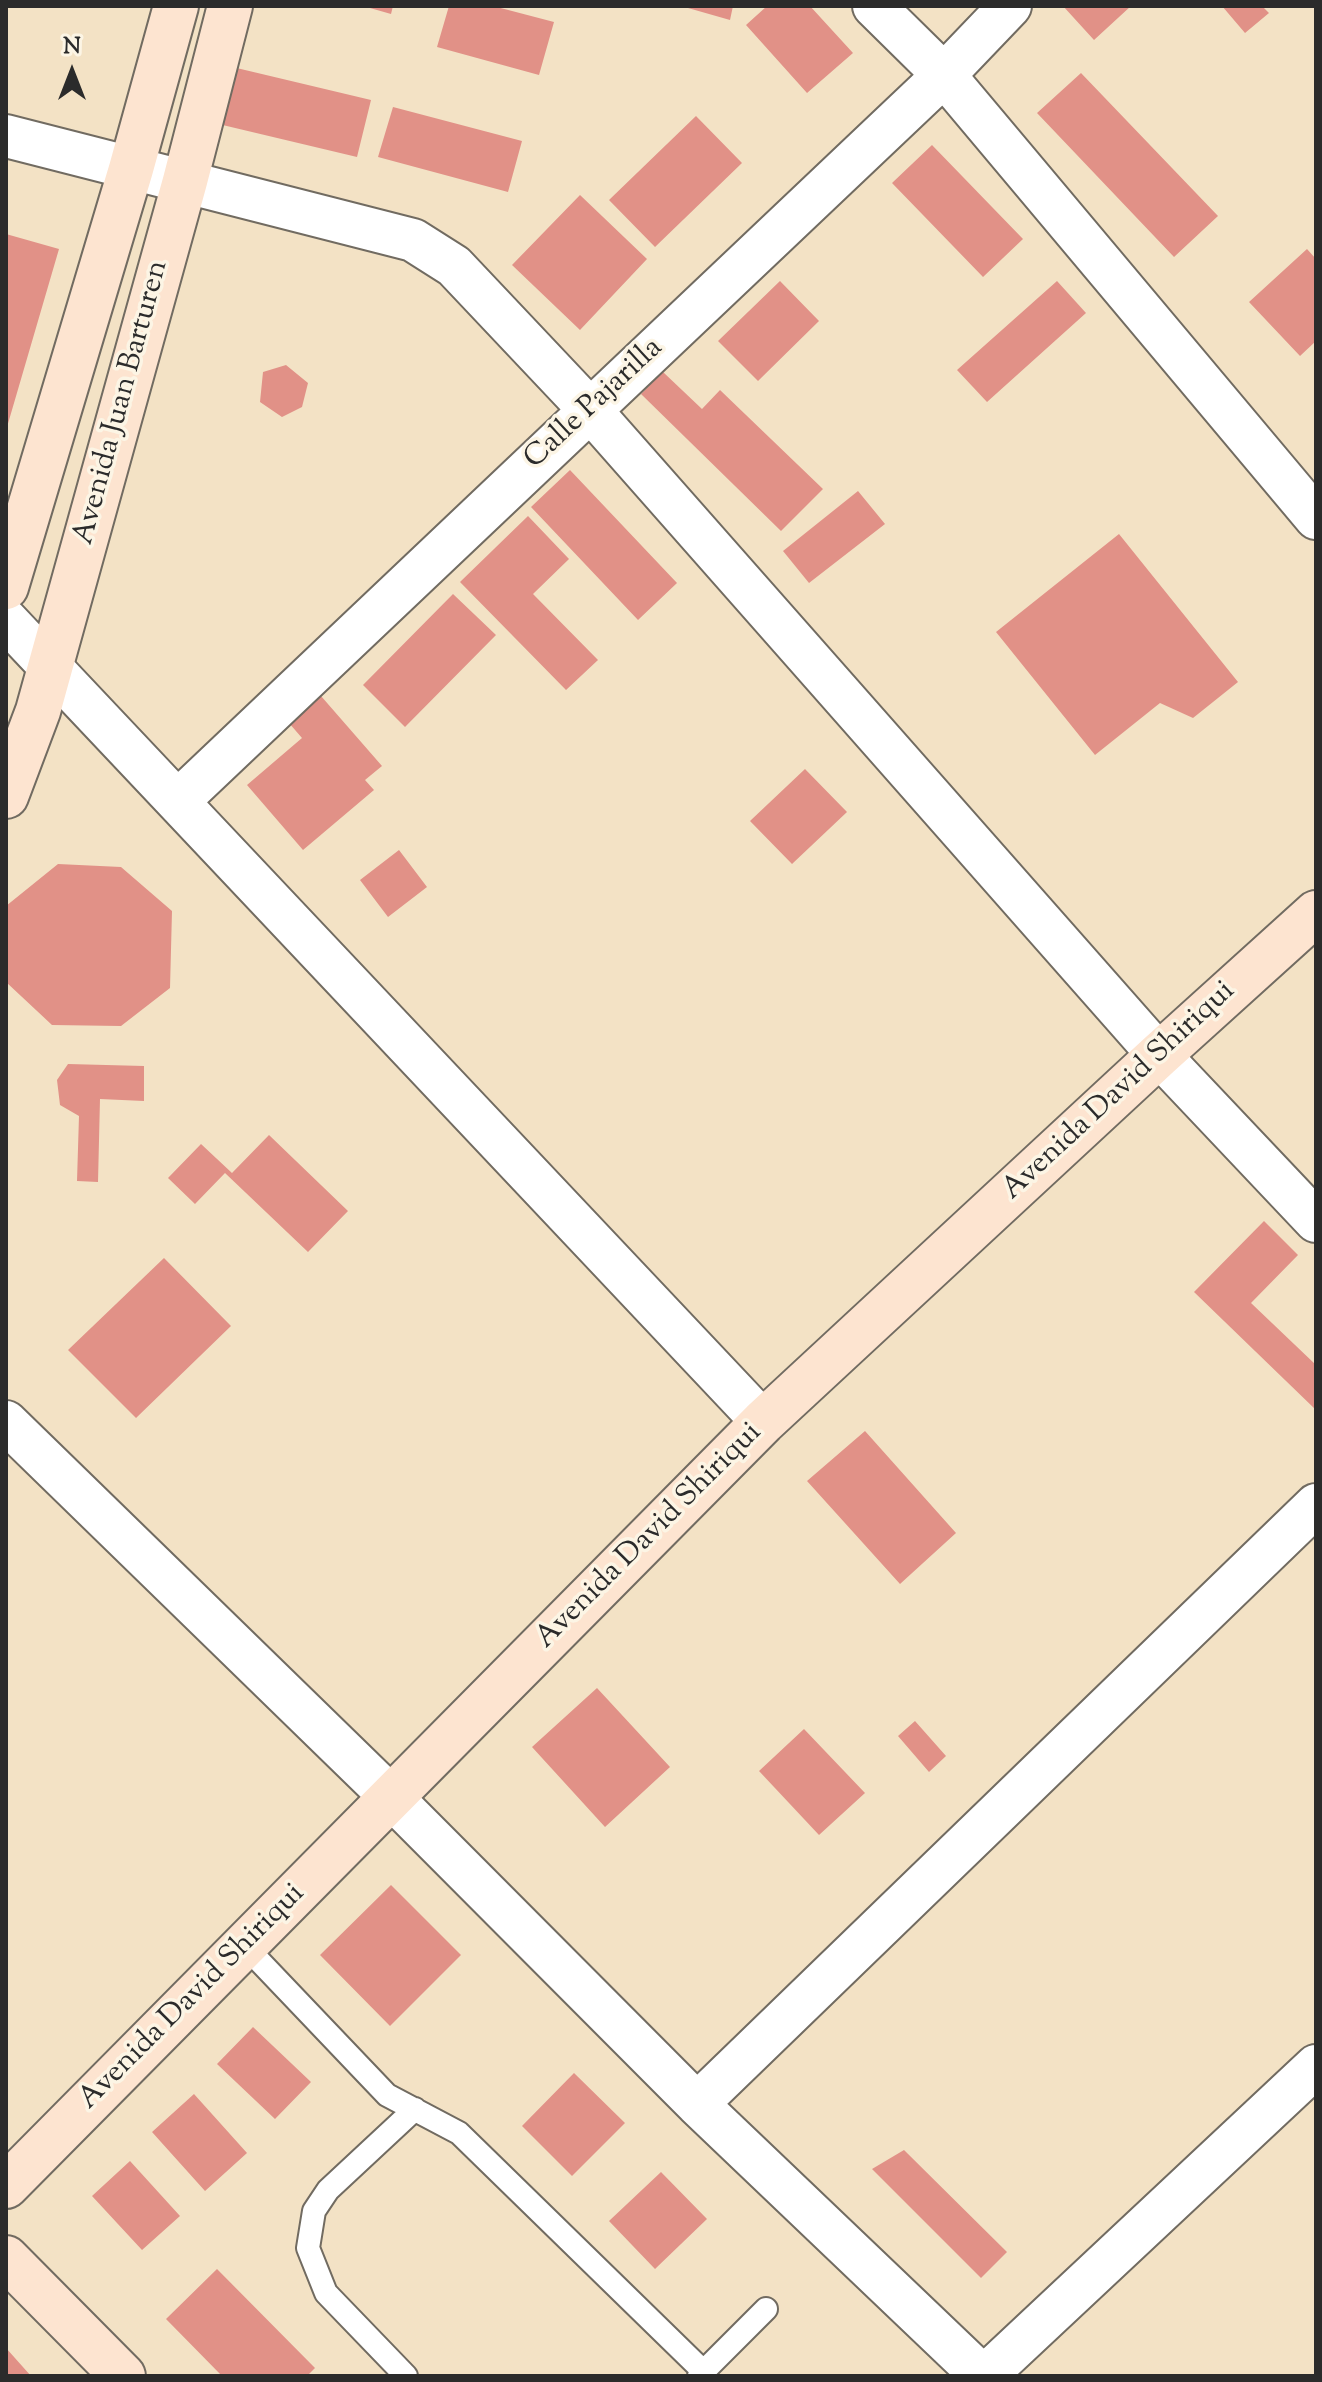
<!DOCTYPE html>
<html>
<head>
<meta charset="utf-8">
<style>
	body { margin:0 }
	#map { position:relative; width:1322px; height:2382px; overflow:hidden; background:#f3e2c5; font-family:"Sorts Mill Goudy",serif }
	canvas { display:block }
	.frame { position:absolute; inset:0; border:8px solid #2b2b2b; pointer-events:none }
	.north { position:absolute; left:32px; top:32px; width:80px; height:80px; -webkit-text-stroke:6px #fcf5e5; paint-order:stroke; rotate:0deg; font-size:22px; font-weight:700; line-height:32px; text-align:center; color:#2b2b2b }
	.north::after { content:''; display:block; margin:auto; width:28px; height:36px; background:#2b2b2b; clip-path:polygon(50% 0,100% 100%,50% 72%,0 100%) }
</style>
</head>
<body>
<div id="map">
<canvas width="1322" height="2382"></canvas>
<div class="frame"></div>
<div class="north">N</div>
</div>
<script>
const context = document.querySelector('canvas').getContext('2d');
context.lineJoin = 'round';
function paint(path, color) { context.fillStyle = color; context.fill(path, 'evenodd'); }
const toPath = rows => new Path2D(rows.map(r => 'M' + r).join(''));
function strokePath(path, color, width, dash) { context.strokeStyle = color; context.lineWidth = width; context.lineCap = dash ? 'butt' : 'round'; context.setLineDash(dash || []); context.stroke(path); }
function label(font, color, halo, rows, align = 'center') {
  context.font = font + ' "Sorts Mill Goudy",serif'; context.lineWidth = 7; context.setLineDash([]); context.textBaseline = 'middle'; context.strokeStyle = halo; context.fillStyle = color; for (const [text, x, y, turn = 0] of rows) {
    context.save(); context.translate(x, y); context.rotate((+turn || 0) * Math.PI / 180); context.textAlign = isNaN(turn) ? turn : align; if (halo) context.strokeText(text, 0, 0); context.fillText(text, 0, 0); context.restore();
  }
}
paint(toPath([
	[363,6,393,6,391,14],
	[449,6,493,6,554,22,539,75,437,47],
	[681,6,733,6,730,20],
	[767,6,810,6,853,53,807,93,746,25],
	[1063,6,1131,6,1094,40],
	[1222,6,1262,6,1269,13,1245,33],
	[224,65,371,100,357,157,210,122],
	[1081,73,1218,216,1174,257,1037,113],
	[393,107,522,141,508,192,378,157],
	[696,116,742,163,655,247,609,200],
	[932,145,1023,239,983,277,892,183],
	[580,195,647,259,580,330,512,265],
	[6,234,59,249,7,427,6,426],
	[1307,249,1316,259,1316,341,1300,356,1249,302],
	[780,281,819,321,758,381,718,341],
	[1057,281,1086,313,987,402,957,370],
	[286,365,308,383,302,407,282,417,260,402,263,372],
	[663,372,702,409,720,390,823,489,781,531,641,394],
	[570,470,677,583,638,620,531,507],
	[858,491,885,524,809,583,783,551],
	[528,516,569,559,533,594,598,660,566,690,460,582],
	[1119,534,1238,682,1193,718,1160,703,1095,755,996,632],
	[453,594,496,635,405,727,363,685],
	[321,696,382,766,365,780,374,790,303,850,247,785,302,738,289,723],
	[805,769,847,812,792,864,750,821],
	[399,850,427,887,388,917,360,880],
	[58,864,121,867,172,911,170,988,121,1026,52,1025,6,982,6,906],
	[68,1064,144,1066,144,1101,100,1099,98,1182,77,1181,79,1116,60,1105,57,1080],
	[269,1135,348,1211,308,1252,225,1173,195,1204,168,1178,201,1144,232,1173],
	[1264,1221,1298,1255,1251,1303,1316,1365,1316,1410,1194,1292],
	[164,1258,231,1326,136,1418,68,1350],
	[865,1431,956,1533,900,1584,807,1481],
	[597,1688,670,1767,605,1827,532,1747],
	[915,1721,946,1756,929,1772,898,1736],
	[804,1729,865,1793,819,1835,759,1771],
	[391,1885,461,1955,390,2026,320,1955],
	[253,2027,311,2082,275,2119,217,2064],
	[574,2073,625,2123,572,2176,522,2126],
	[194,2094,247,2153,205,2191,152,2132],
	[904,2150,1007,2252,981,2278,872,2169],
	[130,2161,180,2216,142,2250,92,2196],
	[661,2172,707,2219,655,2269,609,2221],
	[217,2269,315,2368,307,2376,222,2376,166,2319],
	[6,2348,31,2376,6,2376]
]), '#e19187');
const lane = toPath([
	[245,1946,387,2095,459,2133,704,2372],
	[406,2376,326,2293,308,2248,314,2211,328,2190,415,2109],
	[699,2376,766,2309]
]);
const street = toPath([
	[874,6,944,75,1316,518],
	[6,136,413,240,454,266,590,410,1159,1055,1316,1221],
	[6,620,763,1422],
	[178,801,944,75,1010,6],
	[6,1422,392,1798,697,2104,982,2376],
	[697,2104,1316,1505],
	[985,2376,1316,2066]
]);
const secondary = toPath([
	[6,587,131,169,176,6],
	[6,796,38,711,185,181,230,6],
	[6,2186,763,1422,1159,1055,1316,913],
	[6,2258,123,2376]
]);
strokePath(lane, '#716b61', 26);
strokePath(street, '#716b61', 46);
strokePath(secondary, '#716b61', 48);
strokePath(lane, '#fff', 22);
strokePath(street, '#fff', 42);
strokePath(secondary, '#fde4d0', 44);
label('30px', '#2b2b2b', '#fcf5e5', [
	["Avenida Juan Barturen",123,403,-75],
	["Calle Pajarilla",595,405,-43],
	["Avenida David Shiriqui",1120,1092,-43],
	["Avenida David Shiriqui",650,1537,-45],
	["Avenida David Shiriqui",193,1998,-45]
]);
</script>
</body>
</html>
